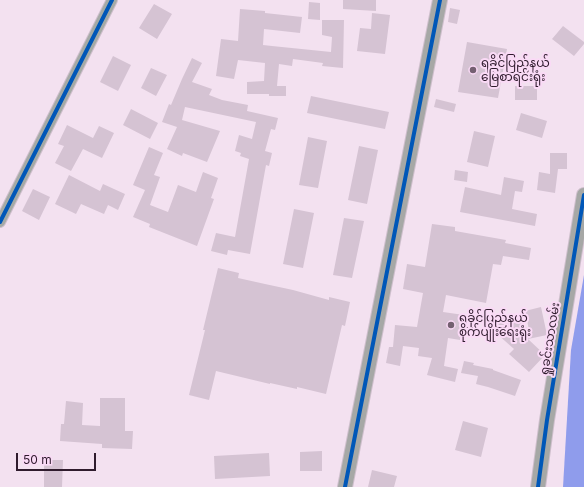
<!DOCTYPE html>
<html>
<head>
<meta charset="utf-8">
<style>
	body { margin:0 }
	#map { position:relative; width:584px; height:487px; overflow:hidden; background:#f3e1f0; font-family:Inter,sans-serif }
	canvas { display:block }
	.scale { position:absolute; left:16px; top:453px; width:80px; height:18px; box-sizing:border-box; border:2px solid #2f1b2d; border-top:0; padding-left:5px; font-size:12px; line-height:14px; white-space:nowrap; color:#2f1b2d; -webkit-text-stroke:3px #fadaf6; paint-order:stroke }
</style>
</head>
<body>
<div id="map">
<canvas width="584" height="487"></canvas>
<div class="scale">50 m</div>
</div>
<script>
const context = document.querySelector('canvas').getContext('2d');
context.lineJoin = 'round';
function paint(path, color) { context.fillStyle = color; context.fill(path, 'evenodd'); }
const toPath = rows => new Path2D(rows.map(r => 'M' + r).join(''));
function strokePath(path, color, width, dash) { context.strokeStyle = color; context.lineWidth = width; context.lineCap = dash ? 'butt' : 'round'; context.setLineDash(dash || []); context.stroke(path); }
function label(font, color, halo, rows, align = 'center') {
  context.font = font + ' Inter,"Noto Sans Myanmar",sans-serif'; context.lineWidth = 4; context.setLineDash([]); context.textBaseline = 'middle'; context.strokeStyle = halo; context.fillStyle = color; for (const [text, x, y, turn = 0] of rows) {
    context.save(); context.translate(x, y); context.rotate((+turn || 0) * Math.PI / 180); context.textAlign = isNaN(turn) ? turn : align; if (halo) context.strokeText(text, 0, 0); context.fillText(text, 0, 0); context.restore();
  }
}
paint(toPath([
	[584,275,584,487,563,487,571,350]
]), '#8f9cec');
paint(toPath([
	[343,0,376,0,376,11,343,9],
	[309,2,320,3,320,20,308,19],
	[154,4,172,14,157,39,139,28],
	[450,8,460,10,457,24,448,22],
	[240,9,265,11,265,13,302,17,300,33,264,29,263,45,272,46,331,52,332,37,322,35,322,20,344,20,343,68,322,66,323,63,293,59,292,66,279,64,277,86,286,86,286,96,269,96,269,94,247,94,247,82,264,81,265,63,238,60,234,79,216,76,221,39,238,41],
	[372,13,390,15,385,54,357,51,360,28,371,29],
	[563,26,584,42,584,44,574,56,552,39],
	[467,42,507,49,498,98,458,92],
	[113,56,131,65,118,91,100,82],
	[192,58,202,63,192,82,212,89,209,95,222,100,248,105,247,111,278,118,275,130,271,129,265,151,272,153,269,166,266,165,250,254,228,250,227,255,211,251,216,233,235,237,249,159,240,156,241,153,235,151,239,135,252,139,256,122,185,107,182,120,220,131,207,162,183,153,182,156,167,149,177,127,162,122,169,104,171,105,182,79],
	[151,68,167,75,156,96,141,88],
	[515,86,537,86,537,100,515,100],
	[311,96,389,112,385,129,307,113],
	[436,99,456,104,454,112,434,107],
	[131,109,158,123,150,139,123,125],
	[521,113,547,121,542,138,516,130],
	[67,125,93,138,99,126,114,133,102,158,83,149,71,171,55,163,64,146,58,144],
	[474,131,495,136,488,167,467,162],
	[308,137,327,141,318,188,299,185],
	[359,146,378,150,367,204,348,200],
	[149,147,163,153,154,175,160,177,150,205,168,212,178,185,196,192,203,172,218,178,211,198,214,199,197,246,149,227,150,224,133,217,145,190,133,185],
	[550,153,567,153,567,169,558,169,555,193,537,190,539,172,550,174],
	[455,170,468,172,467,182,454,180],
	[69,175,100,191,103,184,125,194,118,210,108,205,104,214,81,204,76,214,55,204],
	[504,177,524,181,522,192,515,191,512,209,537,214,535,226,460,212,465,187,501,195],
	[33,189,50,197,39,220,22,211],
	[294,209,314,213,303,268,283,264],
	[344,218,364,221,352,278,333,275],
	[432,224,455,227,455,231,506,240,505,243,531,248,529,260,503,256,501,265,493,264,486,303,446,295,443,312,464,315,460,340,448,338,444,366,458,369,455,382,427,375,432,358,418,356,419,348,403,346,400,366,386,363,389,347,393,347,395,325,417,327,423,293,403,289,407,264,425,267],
	[218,268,239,273,238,278,265,284,293,290,329,300,329,297,350,302,345,326,342,325,326,394,297,387,297,389,270,383,270,384,216,371,209,400,189,395,205,330,203,330],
	[541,307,547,335,528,339,545,355,529,372,509,354,514,349,496,333,501,327,497,323,503,317,507,321,512,315,529,330,525,311],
	[464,361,474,363,473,365,493,369,493,370,521,380,515,396,488,387,476,384,478,376,461,373],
	[100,398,125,398,125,431,133,431,132,449,102,448,102,444,60,441,61,424,64,424,66,401,83,403,82,425,100,426],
	[463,421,488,428,481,457,455,450],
	[322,451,322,471,300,471,300,452],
	[269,453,270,476,215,479,214,456],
	[44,460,63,460,62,487,44,487],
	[372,470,397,476,394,487,368,487]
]), '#d5c3d3');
const street = toPath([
	[0,222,112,0]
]);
const secondary = toPath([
	[345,487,440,0],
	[538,487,547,420,584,195]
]);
strokePath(street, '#cebfcc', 12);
strokePath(secondary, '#cebfcc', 16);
strokePath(street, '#a5aaa6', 10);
strokePath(secondary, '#a6a8a6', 14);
strokePath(toPath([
	[0,222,112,0],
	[345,487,440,0],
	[538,487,547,420,584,195]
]), '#0057b8', 4);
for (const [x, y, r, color] of [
	[473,70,4,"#746071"],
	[451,325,4,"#746071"]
]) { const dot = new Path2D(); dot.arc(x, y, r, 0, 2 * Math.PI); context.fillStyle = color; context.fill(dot); strokePath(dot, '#fadaf6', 1.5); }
label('12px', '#2f1b2d', '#fadaf6', [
	["ရခိုင်ပြည်နယ်",481,63],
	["မြေစာရင်းရုံး",481,77],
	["ရခိုင်ပြည်နယ်",459,318],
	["စိုက်ပျိုးရေးရုံး",459,332]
], 'left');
label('12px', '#2f1b2d', '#fadaf6', [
	["ရှုခင်းသာလမ်း",550,339,-81]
]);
</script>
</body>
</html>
